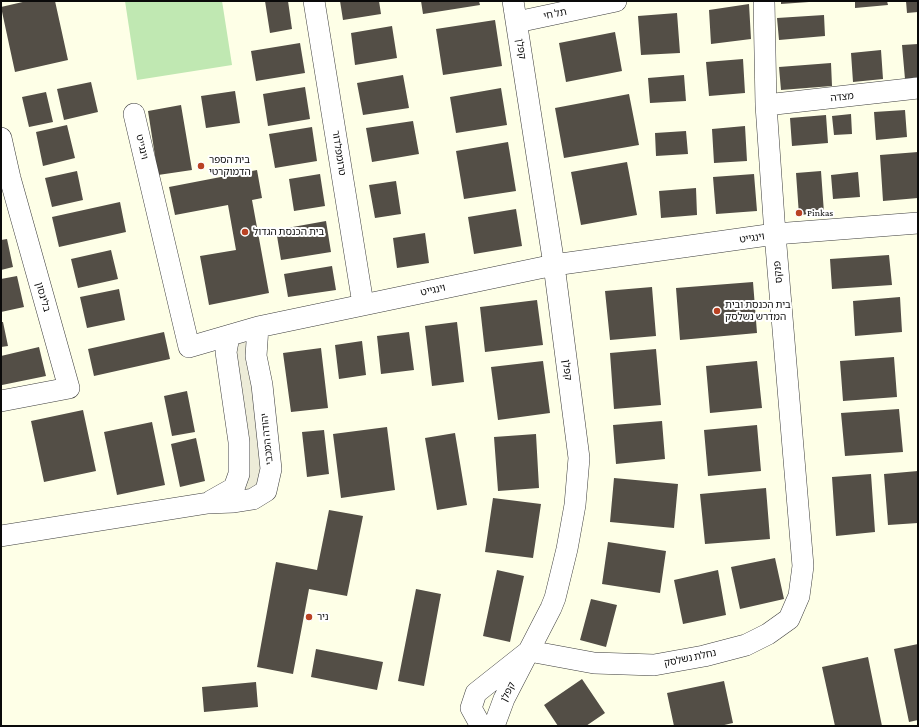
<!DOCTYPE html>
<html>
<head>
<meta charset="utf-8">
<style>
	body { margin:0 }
	#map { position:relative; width:919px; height:727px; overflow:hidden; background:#feffe7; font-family:"Crimson Pro",serif }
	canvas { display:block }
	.frame { position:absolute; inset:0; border:2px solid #0a0a0a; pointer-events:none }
</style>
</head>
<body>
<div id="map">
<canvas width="919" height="727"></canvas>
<div class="frame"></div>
</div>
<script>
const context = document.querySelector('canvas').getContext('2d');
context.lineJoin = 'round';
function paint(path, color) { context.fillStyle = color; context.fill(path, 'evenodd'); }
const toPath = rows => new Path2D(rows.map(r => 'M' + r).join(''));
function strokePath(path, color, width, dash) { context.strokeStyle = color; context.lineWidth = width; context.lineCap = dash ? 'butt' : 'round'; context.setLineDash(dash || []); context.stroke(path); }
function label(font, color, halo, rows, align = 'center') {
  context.font = font + ' "Crimson Pro","Noto Sans Hebrew",serif'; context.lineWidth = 4; context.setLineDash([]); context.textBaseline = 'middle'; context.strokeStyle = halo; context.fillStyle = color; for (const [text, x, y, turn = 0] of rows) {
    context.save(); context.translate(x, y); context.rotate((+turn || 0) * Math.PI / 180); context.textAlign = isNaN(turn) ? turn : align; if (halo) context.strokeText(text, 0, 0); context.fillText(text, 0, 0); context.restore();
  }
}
paint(toPath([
	[125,1,222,1,232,65,137,80]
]), '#c0e8b2');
paint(toPath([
	[258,327,266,491,238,501,229,336]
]), '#edecd8');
paint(toPath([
	[27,1,55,1,68,60,15,72,1,7],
	[265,1,288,1,292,29,270,33],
	[340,1,379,1,381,14,343,20],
	[421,1,479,1,480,5,423,14],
	[781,1,809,1,809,2,781,4],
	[855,1,887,1,888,5,855,8],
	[906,1,918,1,918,12,907,13],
	[749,4,751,39,711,44,709,10],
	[677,13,680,53,641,55,638,16],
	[824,15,825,36,779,40,777,18],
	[495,20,502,66,443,75,436,29],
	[392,26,397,58,355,65,351,33],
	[615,32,622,71,566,82,559,43],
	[300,43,305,73,256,81,251,51],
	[918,44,918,77,905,79,902,45],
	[881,50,883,79,853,82,851,53],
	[743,59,745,93,709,96,706,62],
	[831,63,832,86,781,90,779,67],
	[403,75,409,108,363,115,357,83],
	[684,75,686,101,650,103,648,78],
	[91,82,98,112,64,120,57,89],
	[305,87,310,119,268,126,263,94],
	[501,88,507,125,456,133,450,97],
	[235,91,240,123,206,128,201,96],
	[46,92,53,122,29,127,22,97],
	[629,94,639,145,564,158,555,108],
	[181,105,192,170,158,175,148,111],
	[905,110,907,137,876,140,874,112],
	[851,114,852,134,834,135,832,116],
	[826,115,828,143,792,146,790,118],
	[413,121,419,154,372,162,366,128],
	[67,125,75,158,43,166,36,132],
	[745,126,747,161,714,163,712,129],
	[312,127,317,161,275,168,269,134],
	[686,131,688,154,656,156,655,133],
	[508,142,516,191,464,199,456,151],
	[918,152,918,198,883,201,880,155],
	[627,162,637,215,581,225,571,172],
	[257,170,262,198,252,200,269,293,209,305,200,256,236,250,228,205,175,215,169,187],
	[77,171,83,200,52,207,45,178],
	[821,171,824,213,799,215,796,173],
	[858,172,860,197,833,199,831,175],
	[320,174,325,206,294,211,289,179],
	[754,174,757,211,716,214,713,177],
	[396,181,401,214,375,218,369,185],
	[696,188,697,215,661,218,659,191],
	[120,202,126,232,59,247,52,217],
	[516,209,522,246,474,254,468,217],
	[326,221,331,252,281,260,276,230],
	[425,233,429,263,397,268,393,238],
	[7,239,13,267,1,270,1,240],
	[111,250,118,279,78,288,71,259],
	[889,255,892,285,832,289,830,259],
	[332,266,336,290,288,297,284,274],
	[17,276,24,307,1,312,1,279],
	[753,282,757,333,680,340,676,288],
	[652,287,656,336,610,340,605,291],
	[119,289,125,320,87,328,80,297],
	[900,297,902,332,855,336,853,301],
	[537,300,543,345,485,352,480,307],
	[1,322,3,322,8,346,1,347],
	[457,322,464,382,432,386,425,326],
	[164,332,170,359,94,376,88,349],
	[409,332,414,370,381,374,377,336],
	[362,341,366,375,339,379,335,345],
	[39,347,46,376,2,385,1,356],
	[321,348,328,408,291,412,283,353],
	[656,349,661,405,614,409,610,353],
	[894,357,897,397,843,401,840,361],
	[543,361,550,413,498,420,491,367],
	[757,361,762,408,710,413,706,366],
	[187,391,195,432,172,436,164,396],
	[899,409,903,452,845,456,841,413],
	[83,410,96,471,44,482,31,421],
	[662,421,665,459,616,464,613,425],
	[152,422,165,485,117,495,104,432],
	[757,425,761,471,708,476,704,430],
	[387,427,395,490,341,498,333,434],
	[324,430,329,474,307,477,302,432],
	[455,433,467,505,437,510,425,438],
	[536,434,539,488,498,491,494,437],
	[196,438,205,481,180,487,171,444],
	[918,471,918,523,888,525,884,474],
	[871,474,875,532,836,536,832,477],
	[614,478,678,484,674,528,610,522],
	[766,488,770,539,705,544,700,494],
	[493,498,541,504,533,558,485,552],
	[329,510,363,516,347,596,309,589,293,674,257,667,276,562,317,570],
	[608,542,666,551,660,593,602,584],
	[775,558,784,599,740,609,731,567],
	[497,570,524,576,510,642,483,636],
	[718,570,726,615,683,624,674,580],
	[416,589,441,594,424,686,398,681],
	[591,599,617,605,606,647,580,640],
	[918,644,918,720,909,722,894,649],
	[316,649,383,662,377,690,311,677],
	[868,657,882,726,835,726,822,667],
	[582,679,605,713,586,726,558,726,544,705],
	[724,681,733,723,720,726,674,726,667,693],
	[256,682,258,707,204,712,202,687]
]), '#534e46');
const minor = toPath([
	[314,1,363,304],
	[517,22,616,1],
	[766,105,918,88],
	[134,114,189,347,258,327,554,265,775,234,918,223],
	[1,138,10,178,69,388,1,401],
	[211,501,234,488,239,474,239,442,226,352,229,336],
	[1,536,208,503,234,502,253,499,266,491,271,469,262,385,256,356,258,327],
	[481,726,471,708,476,693,529,651,594,663,654,665,704,656,746,645,768,634,789,619,799,596,803,566,775,234,766,105,764,1],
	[494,726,504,699,551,608,555,598,567,549,575,505,579,458,554,265,513,1]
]);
strokePath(minor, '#3d3d3d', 22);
strokePath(minor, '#fff', 21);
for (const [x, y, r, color] of [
	[201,166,4,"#b94223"],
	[799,213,4,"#b94223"],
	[245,232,4,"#b94223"],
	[717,311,4,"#b94223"],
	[309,617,4,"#b94223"]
]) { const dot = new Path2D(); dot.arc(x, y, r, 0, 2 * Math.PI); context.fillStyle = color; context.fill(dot); strokePath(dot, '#fff', 1.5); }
label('10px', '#0a0a0a', '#fff', [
	["תל חי",555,14,-12],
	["קפלן",521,49,81],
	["מצדה",842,97,-6],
	["וינגייט",142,147,77],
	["טרומפלדור",339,153,81],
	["וינגייט",752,238,-8],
	["פנקס",778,272,-95],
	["וינגייט",433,290,-12],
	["בלינסון",43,297,74],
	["קפלן",567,370,83],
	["יהודה המכבי",267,439,-96],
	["נחלת נשלסק",690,658,-12],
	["קפלן",508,692,-63]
]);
label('10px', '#0a0a0a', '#fff', [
	["בית הספר",209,160],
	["הדמוקרטי",209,172],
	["Pinkas",807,213],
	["בית הכנסת הגדול",253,232],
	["בית הכנסת ובית",725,305],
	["המדרש נשלסק",725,317],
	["ניר",317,617]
], 'left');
</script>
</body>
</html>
